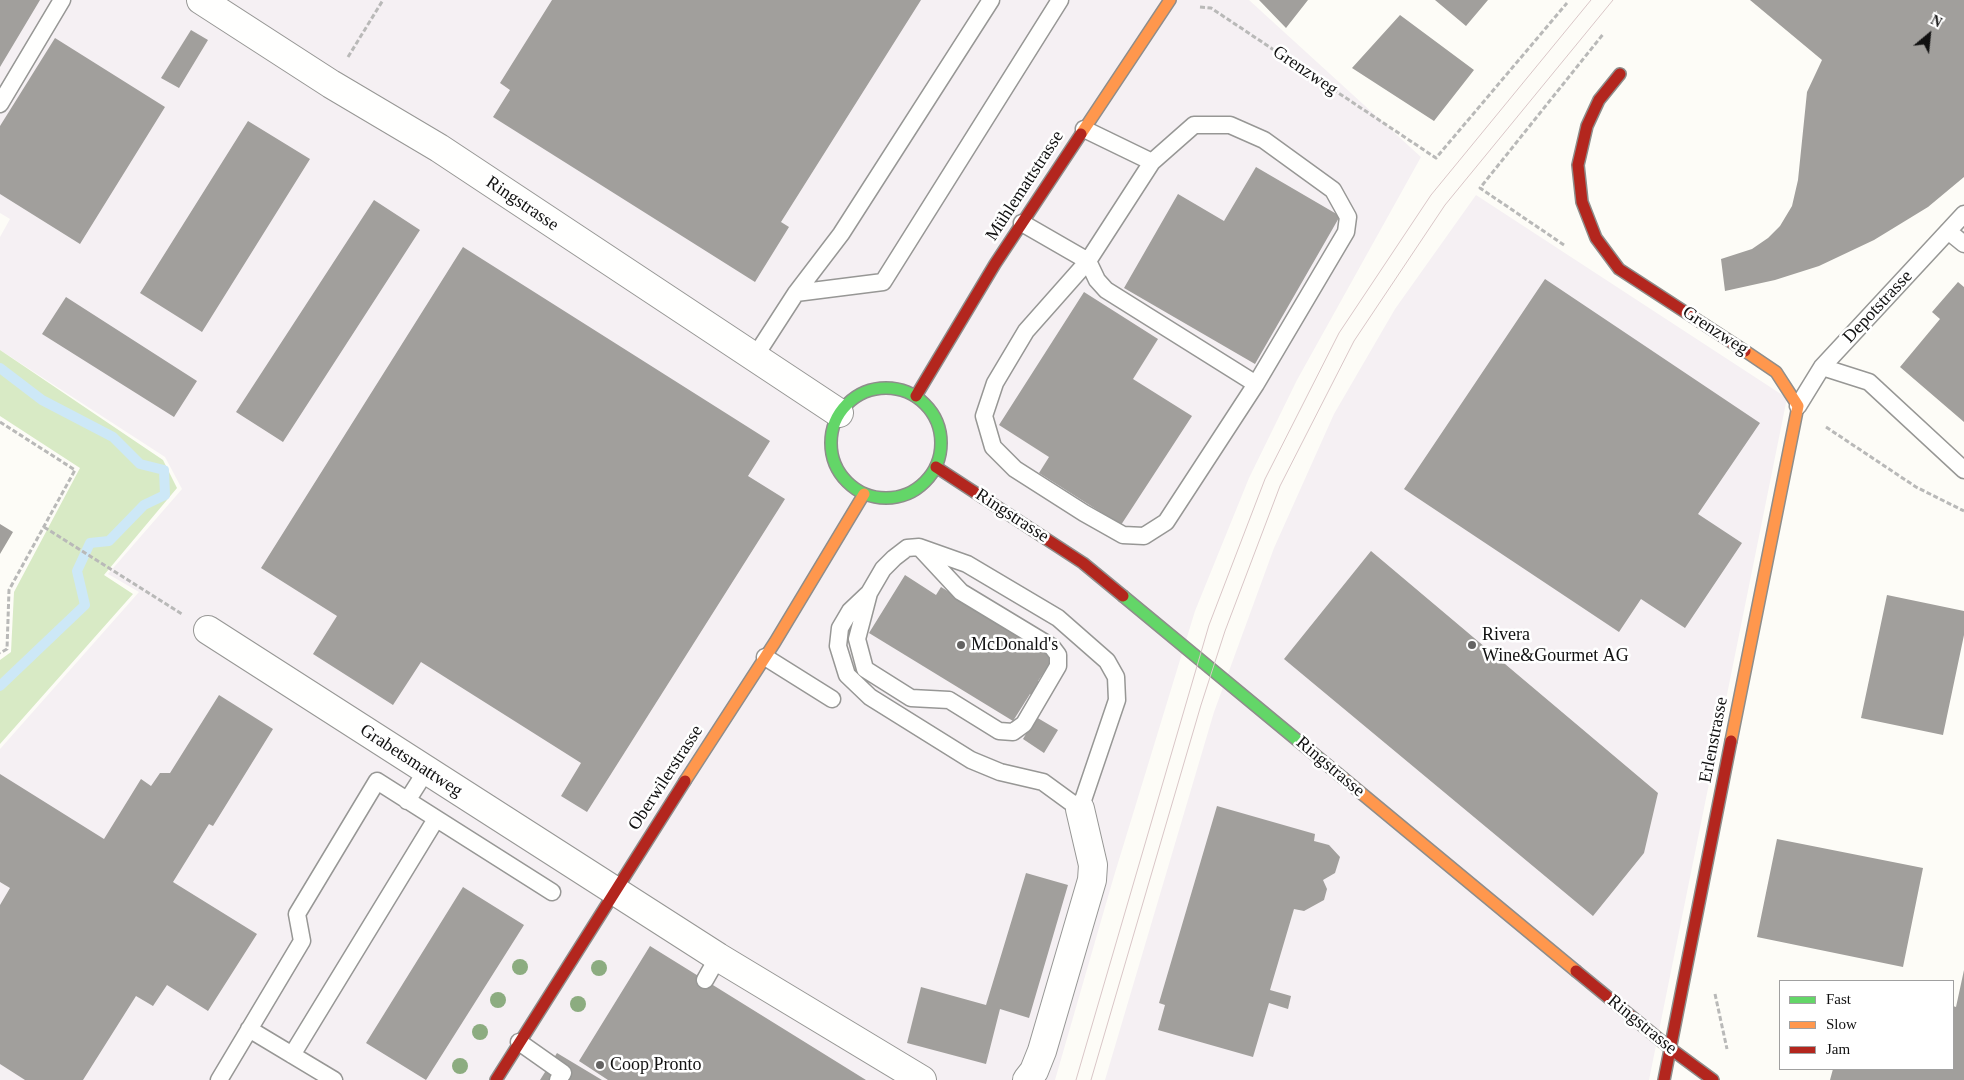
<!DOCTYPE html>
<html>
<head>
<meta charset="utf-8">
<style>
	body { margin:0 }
	#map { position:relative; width:1964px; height:1080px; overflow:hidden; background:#fdfcf7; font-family:Georgia,serif }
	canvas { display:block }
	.legend { position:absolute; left:1779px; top:980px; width:175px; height:90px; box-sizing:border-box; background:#fff; border:1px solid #a0a0a0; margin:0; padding:6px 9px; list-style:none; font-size:15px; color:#111 }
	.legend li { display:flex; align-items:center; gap:10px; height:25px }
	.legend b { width:25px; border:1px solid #a0a0a0 }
	.north { position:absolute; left:1904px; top:10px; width:50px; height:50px; -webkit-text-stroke:4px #fff; paint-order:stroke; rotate:28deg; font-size:14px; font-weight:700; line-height:20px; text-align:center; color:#111 }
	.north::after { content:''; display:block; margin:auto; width:18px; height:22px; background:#111; clip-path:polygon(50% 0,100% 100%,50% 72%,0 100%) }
</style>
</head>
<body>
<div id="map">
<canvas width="1964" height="1080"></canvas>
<ul class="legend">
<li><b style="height:6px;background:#63d668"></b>Fast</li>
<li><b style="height:6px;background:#ff974d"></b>Slow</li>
<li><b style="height:6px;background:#b3261e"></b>Jam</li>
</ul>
<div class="north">N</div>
</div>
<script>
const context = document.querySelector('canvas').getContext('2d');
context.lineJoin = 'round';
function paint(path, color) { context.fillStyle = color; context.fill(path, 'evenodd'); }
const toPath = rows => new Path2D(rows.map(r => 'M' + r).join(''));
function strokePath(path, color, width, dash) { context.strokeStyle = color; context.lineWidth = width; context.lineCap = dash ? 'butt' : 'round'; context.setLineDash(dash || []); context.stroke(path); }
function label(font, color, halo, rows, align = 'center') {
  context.font = font + ' Georgia,serif'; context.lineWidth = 5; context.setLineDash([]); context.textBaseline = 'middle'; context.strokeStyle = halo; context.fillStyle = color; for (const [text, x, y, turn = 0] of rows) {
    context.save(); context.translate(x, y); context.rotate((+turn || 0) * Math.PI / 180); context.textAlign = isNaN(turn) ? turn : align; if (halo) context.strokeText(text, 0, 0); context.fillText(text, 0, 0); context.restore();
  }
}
paint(toPath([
	[0,0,1249,0,1421,157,1297,380,1249,478,1195,611,1114,876,1055,1080,0,1080,0,749,139,592,108,574,182,489,165,457,0,350,0,237,10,219,0,213],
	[1476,195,1787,398,1649,1080,1105,1080,1214,712,1274,548,1334,414,1395,309]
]), '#f5f0f3');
paint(toPath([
	[0,350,163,460,177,488,104,575,133,594,0,744,0,660,11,652,14,592,80,468,0,416]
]), '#d8eac5');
strokePath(toPath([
	[0,368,42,400,113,437,140,464,164,470,165,495,144,505,109,541,90,543,77,571,85,605,0,686]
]), '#cde8f7', 10);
paint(toPath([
	[0,0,40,0,0,67],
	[552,0,921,0,781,222,789,227,755,282,493,117,510,90,500,83],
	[1259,0,1308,0,1286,28],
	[1435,0,1488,0,1466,26],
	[1750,0,1964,0,1964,177,1928,207,1874,240,1819,266,1775,280,1725,291,1721,259,1752,249,1768,238,1780,226,1792,206,1798,180,1807,92,1822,60],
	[1400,15,1474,70,1434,121,1352,68],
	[191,30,208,40,179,88,161,78],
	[55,38,165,107,80,244,0,194,0,126],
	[248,121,310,159,202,332,140,293],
	[1256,167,1340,216,1255,364,1124,288,1178,194,1224,221],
	[374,200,420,230,283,442,236,412],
	[463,247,770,441,748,476,785,499,587,812,561,796,581,763,421,662,393,705,313,654,337,616,261,568],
	[1545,279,1760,423,1698,514,1742,543,1685,628,1641,599,1619,632,1404,489],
	[1958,282,1964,287,1964,422,1900,367,1940,319,1932,312],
	[1084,292,1158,339,1133,379,1192,416,1121,525,1039,473,1049,457,999,425],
	[66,297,197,381,174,417,42,334],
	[0,524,13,532,0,554],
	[1371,551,1658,793,1644,853,1593,916,1284,659],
	[905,575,936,595,941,587,1054,657,1038,681,1044,684,1036,698,1030,694,1013,721,869,633],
	[1887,595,1964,611,1964,635,1943,735,1861,718],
	[219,695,273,729,213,826,209,824,173,882,257,934,208,1011,167,985,153,1006,136,996,83,1080,25,1080,0,1064,0,905,10,888,0,882,0,774,104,839,141,779,151,786,160,773,170,773],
	[1036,717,1058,730,1044,753,1023,739],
	[1217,806,1315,834,1314,841,1329,845,1340,857,1335,873,1323,880,1327,889,1324,900,1304,911,1294,909,1270,990,1291,996,1288,1009,1269,1003,1253,1057,1158,1030,1165,1005,1159,1003],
	[1777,839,1923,868,1903,967,1757,937],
	[1026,873,1068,885,1029,1018,1000,1009,986,1064,907,1043,921,987,986,1005],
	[463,887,524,925,426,1080,366,1043],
	[650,946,866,1080,608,1080,579,1061],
	[1964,970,1964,1080,1830,1080,1833,1069,1953,1069,1953,1006,1956,1007],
	[557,1053,602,1080,540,1080]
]), '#a19f9c');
const lane = toPath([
	[0,104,62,0],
	[1152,162,1088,261,1097,280,1106,290,1256,384],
	[1022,223,1088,261,1026,331,995,383,984,416,993,447,1015,469,1084,513,1123,535,1144,536,1166,522,1256,384,1346,232,1348,217,1333,190,1264,140,1230,125,1194,125,1152,162,1084,129],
	[1948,231,1964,244],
	[796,293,883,282,1060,0],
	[754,358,796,293,841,234,991,0],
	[1822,367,1869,382,1964,470],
	[1798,406,1822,367,1964,214],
	[919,547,967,564,1058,618,1107,661,1116,677,1117,700,1080,809,1043,782,1000,772,971,760,870,697,847,675,838,646,840,628,850,611,869,593,883,569,894,558,907,548,919,547],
	[869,593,857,639,865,669,911,698,949,700,999,731,1013,732,1024,724,1058,666,1058,655,1052,647,961,592,921,549],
	[765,657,832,699],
	[407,801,426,771],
	[705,980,718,957],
	[249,1029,334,1080],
	[519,1042,563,1073,558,1080],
	[292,1055,436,819],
	[219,1080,302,941,297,914,377,781,552,892]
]);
const street = toPath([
	[201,0,331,84,439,148,839,413],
	[208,630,718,957,922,1080],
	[1027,1080,1034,1071,1042,1051,1092,880,1093,865,1080,809]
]);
const fast = toPath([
	'831 443a55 55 0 1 1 110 0a55 55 0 1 1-110 0Z',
	[1123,596,1343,778]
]);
const slow = toPath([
	[1081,134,1170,0],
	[1731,741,1798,406,1776,372,1745,351],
	[1343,778,1576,971],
	[685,781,775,642,864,494]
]);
const jam = toPath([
	[1620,74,1599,100,1587,126,1578,165,1582,202,1596,238,1619,269,1745,351],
	[916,396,995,264,1081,134],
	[936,467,1083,563,1123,596],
	[1576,971,1671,1049,1713,1080],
	[496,1080,685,781],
	[1664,1080,1731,741]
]);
strokePath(lane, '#979795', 19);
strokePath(street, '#979795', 30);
strokePath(fast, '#8e8d8b', 14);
strokePath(slow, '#8e8d8b', 14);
strokePath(jam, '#8e8d8b', 14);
strokePath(toPath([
	[1200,7,1211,8,1436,158,1567,3],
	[348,57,383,0],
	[1564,245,1480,188,1604,33],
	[0,422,75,470,9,590,7,649,0,653],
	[1826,427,1916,487,1964,511],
	[44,527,182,614],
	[1715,994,1727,1049]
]), '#b9b9b8', 3, [5, 2.5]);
strokePath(lane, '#fffffe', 16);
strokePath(street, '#fffffe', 28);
strokePath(fast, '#63d668', 11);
strokePath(slow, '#ff974d', 11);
strokePath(jam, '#b3261e', 11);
strokePath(toPath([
	[1076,1080,1209,625,1265,479,1339,333,1431,195,1591,0],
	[1091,1080,1201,705,1225,631,1280,486,1354,341,1445,205,1613,0]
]), '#d9c6c7', 1);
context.fillStyle = '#8cac80';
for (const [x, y] of [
	[520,967],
	[599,968],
	[498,1000],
	[578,1004],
	[480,1032],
	[460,1066]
]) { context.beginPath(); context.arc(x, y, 8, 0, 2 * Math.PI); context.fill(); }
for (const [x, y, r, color] of [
	[961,645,5,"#646362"],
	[1472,645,5,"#646362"],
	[600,1065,5,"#646362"]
]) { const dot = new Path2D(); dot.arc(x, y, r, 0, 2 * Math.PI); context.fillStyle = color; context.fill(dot); strokePath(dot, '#fff', 2); }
label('18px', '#111', '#fff', [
	["Grenzweg",1305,71,34],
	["Mühlemattstrasse",1025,186,-57],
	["Ringstrasse",522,204,34],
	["Depotstrasse",1878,307,-47],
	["Grenzweg",1715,331,33],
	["Ringstrasse",1012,516,33],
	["Erlenstrasse",1714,740,-79],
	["Grabetsmattweg",411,761,33],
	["Ringstrasse",1330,767,40],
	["Oberwilerstrasse",666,778,-57],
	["Ringstrasse",1642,1025,39]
]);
label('18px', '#111', '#fff', [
	["Rivera",1482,635],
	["Wine&Gourmet AG",1482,656],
	["McDonald's",971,645],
	["Coop Pronto",610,1065]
], 'left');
</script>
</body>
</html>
